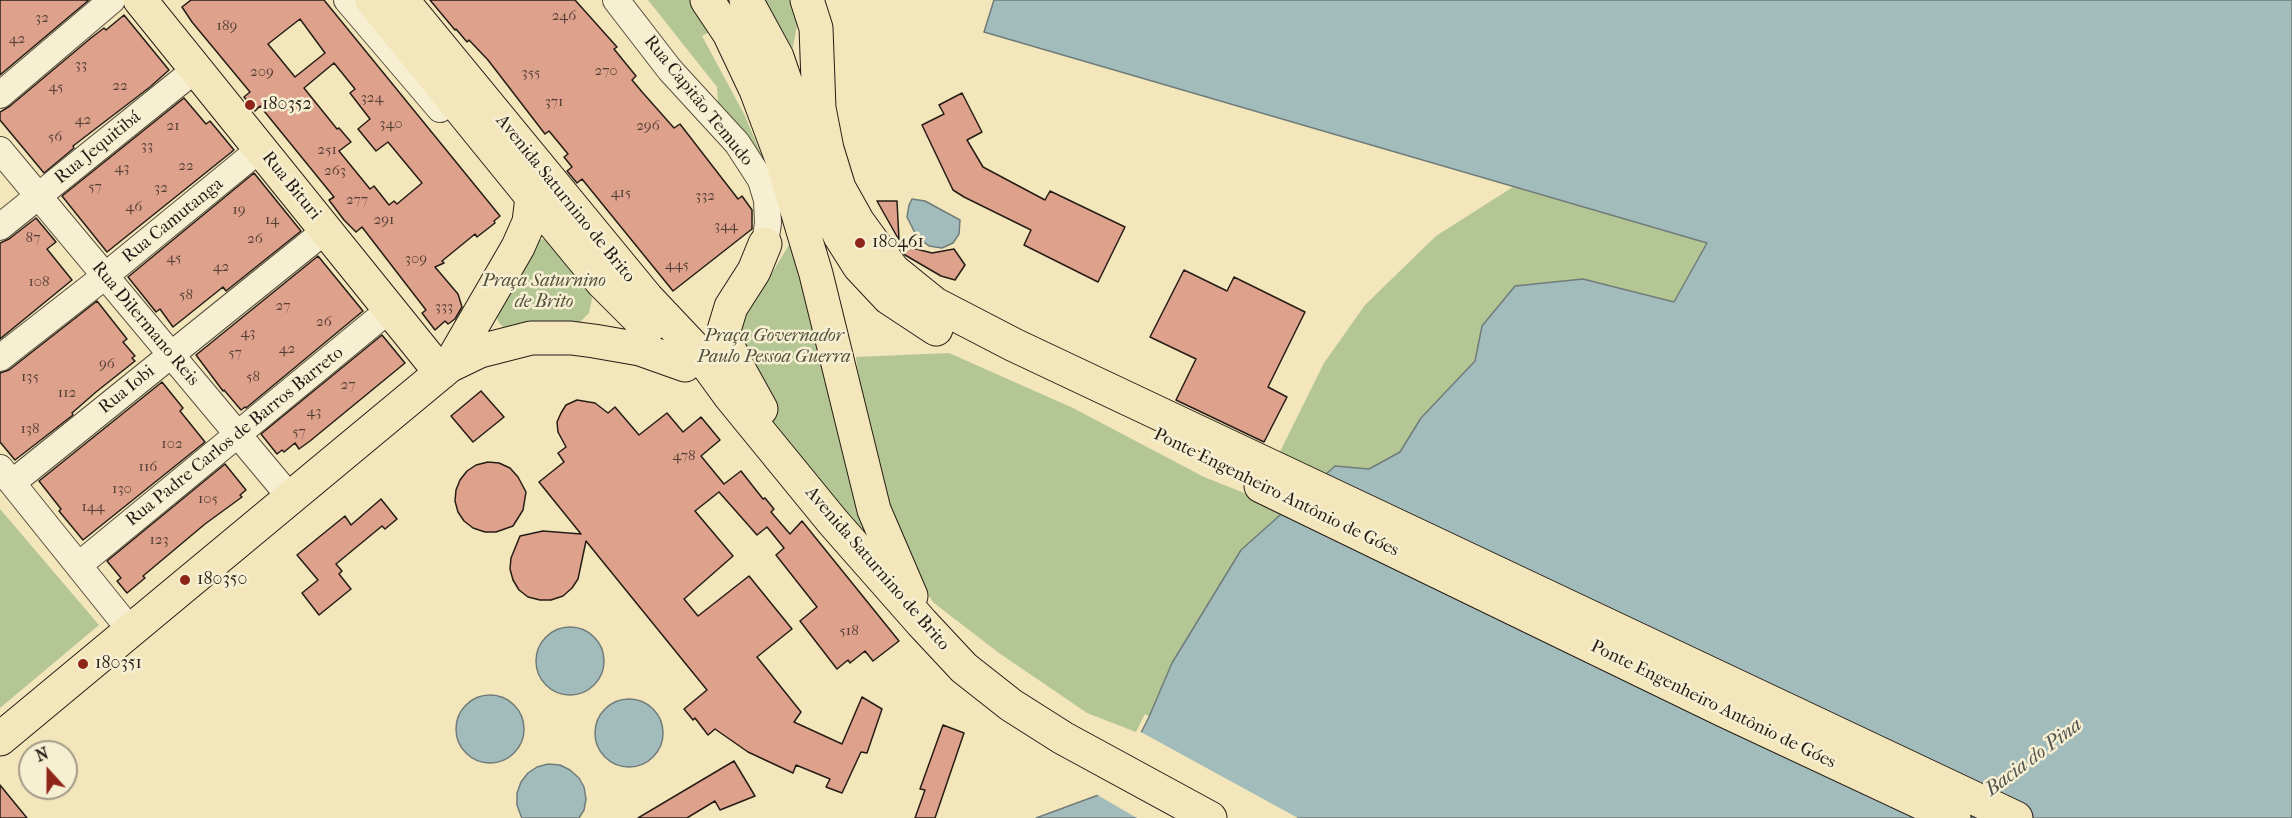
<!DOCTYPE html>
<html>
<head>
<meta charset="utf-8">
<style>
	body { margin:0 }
	#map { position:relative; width:2292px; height:818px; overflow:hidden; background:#f2e6ba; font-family:"IM FELL French Canon",serif }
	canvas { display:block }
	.north { position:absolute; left:18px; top:740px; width:60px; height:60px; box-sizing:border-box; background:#f7efd2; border:2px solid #a39b87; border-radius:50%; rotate:339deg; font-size:16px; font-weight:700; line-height:24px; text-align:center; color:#261d16 }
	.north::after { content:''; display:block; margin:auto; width:21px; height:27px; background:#8f2418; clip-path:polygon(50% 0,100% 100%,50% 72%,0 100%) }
</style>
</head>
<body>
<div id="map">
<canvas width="2292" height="818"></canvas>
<div class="north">N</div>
</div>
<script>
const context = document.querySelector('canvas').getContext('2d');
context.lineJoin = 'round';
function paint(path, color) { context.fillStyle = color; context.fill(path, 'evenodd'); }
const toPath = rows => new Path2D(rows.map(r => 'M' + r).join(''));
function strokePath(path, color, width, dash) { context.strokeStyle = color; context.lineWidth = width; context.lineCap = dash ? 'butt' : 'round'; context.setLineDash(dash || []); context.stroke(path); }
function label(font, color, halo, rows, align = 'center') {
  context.font = font + ' "IM FELL French Canon",serif'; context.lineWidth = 5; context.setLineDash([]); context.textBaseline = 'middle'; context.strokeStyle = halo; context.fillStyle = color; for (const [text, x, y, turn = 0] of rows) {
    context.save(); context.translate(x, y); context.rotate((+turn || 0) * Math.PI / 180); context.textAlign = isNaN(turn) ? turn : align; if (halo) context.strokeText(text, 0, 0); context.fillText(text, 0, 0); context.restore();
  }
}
paint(toPath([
	[648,0,802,0,790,62,754,8,702,36,744,114,770,175,722,111,718,103,717,87],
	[1513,187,1707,243,1674,302,1112,790,1149,717,1145,714,1136,732,1087,713,999,653,934,603,906,564,872,475,856,357,949,353,1073,408,1204,477,1257,498,1324,363,1365,305,1436,236],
	[544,239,550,241,590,292,592,299,589,313,577,325,507,330,499,323,496,315,535,241],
	[790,243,884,569,724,359,756,293,772,273],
	[0,509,99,625,0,708]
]), '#b4c694');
const water = toPath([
	[994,0,2292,0,2292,818,1036,818,1112,790,1149,717,1172,663,1241,550,1335,466,1369,469,1400,452,1421,418,1475,361,1482,326,1515,286,1583,279,1674,302,1707,243,984,32,994,0],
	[912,199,925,201,960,220,959,234,953,243,942,248,929,246,917,237,907,217,909,205,912,199],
	'536 661a34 34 0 1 1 68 0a34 34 0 1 1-68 0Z',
	'456 729a34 34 0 1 1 68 0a34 34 0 1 1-68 0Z',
	'595 733a34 34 0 1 1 68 0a34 34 0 1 1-68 0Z',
	[548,764,560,765,570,770,579,778,584,787,586,799,584,810,579,818,522,818,521,816,517,805,517,793,521,782,528,773,537,767,548,764]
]);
paint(water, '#a2bcbc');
strokePath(water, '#707c7a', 1.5);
paint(toPath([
	[1139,731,1298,818,1137,818,1094,793,1110,787]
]), '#f2e6ba');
const building = toPath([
	[0,0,89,0,0,75,0,0],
	[191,0,324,0,500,216,494,221,495,223,477,237,475,234,442,261,444,263,435,267,458,294,462,307,455,319,448,324,445,321,435,330,422,313,426,310,362,227,356,232,344,220,329,200,334,197,260,106,255,111,244,97,250,92,192,22,182,7,191,0],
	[300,19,325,53,295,77,268,44,300,19],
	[334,63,355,89,350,93,370,119,358,129,376,151,388,142,422,183,397,204,394,201,389,205,374,186,370,189,339,151,351,142,339,128,337,129,304,88,334,63],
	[430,0,575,0,617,47,614,49,636,76,632,80,643,93,674,128,680,124,738,199,742,196,752,210,752,229,673,291,582,179,577,183,567,171,572,167,564,157,568,154,549,131,545,134,488,60,469,40,467,42,456,29,455,30,430,0],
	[124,15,169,70,150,87,86,136,73,146,74,148,44,173,0,120,0,112,10,106,91,38,104,28,106,30,124,15],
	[962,93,982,132,967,140,983,167,1045,200,1050,191,1125,227,1098,282,1024,245,1031,230,964,197,953,190,922,125,944,114,939,105,962,93],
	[184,98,206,124,210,121,234,150,107,252,62,196,184,98],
	[254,173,301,231,226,291,223,287,173,327,160,309,156,312,128,277,254,173],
	[877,201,897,201,899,240,877,201],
	[36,218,56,242,47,249,72,280,0,339,0,243,9,239,36,218],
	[897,244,932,253,954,249,965,265,955,280,941,276,905,255,897,244],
	[318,256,363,311,246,408,245,407,241,410,224,390,223,391,196,355,318,256],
	[1184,270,1227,291,1234,277,1305,312,1268,387,1287,397,1264,442,1176,400,1196,359,1150,337,1184,270],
	[97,301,127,339,123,342,135,356,132,358,135,361,96,392,72,413,73,415,15,460,0,442,0,373,9,370,97,301],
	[382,335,405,363,310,441,299,449,295,443,284,452,282,450,277,454,261,434,382,335],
	[162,382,183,408,180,411,205,442,83,540,59,511,61,509,39,481,162,382],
	[481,391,504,417,473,442,451,416,481,391],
	[577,400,595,403,608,413,615,407,639,435,667,413,683,432,701,417,720,440,701,456,724,484,741,471,763,499,765,498,774,509,771,512,790,534,802,521,899,641,873,661,865,651,850,663,848,660,837,669,800,621,817,607,776,555,784,548,767,527,757,535,719,492,695,511,733,556,684,599,698,616,749,576,792,629,757,657,801,712,794,722,842,744,862,697,882,709,867,753,861,752,842,793,826,787,830,779,796,765,793,773,748,752,715,729,708,735,695,718,693,720,684,709,707,690,586,541,578,579,572,588,563,596,551,600,540,600,528,597,519,590,513,580,510,569,511,558,520,536,543,531,581,534,539,482,564,462,558,453,566,447,558,432,557,422,561,413,566,405,577,400],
	[488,462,499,463,510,468,518,477,526,492,523,510,513,526,496,532,485,532,473,528,464,521,458,512,455,501,456,490,460,480,467,471,476,465,488,462],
	[225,464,246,490,240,495,242,497,205,524,143,576,145,578,127,593,117,581,121,578,107,561,225,464],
	[381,499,397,519,385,529,382,526,336,564,342,571,339,574,351,589,319,615,302,593,318,580,297,555,345,516,351,525,381,499],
	[943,725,964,733,935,818,915,818,925,790,920,789,943,725],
	[734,761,755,796,720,810,715,801,687,818,638,818,734,761],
	[0,785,27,818,0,818,0,785]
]);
paint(building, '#dda18c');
strokePath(building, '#261d16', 1.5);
const minor = toPath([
	[347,0,440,109],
	[616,0,670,70,737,143,761,180,767,200,768,223,765,244],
	[0,95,112,0],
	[0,150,290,497],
	[0,227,196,69],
	[0,358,105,276,260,149],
	[0,468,131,631],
	[12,483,326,230],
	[79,565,390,309]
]);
const major = toPath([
	[140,0,441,373],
	[402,0,647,298,698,352,730,396,833,522,922,623,964,668,1011,705,1063,738,1210,818],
	[707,0,729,33,756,90,781,157,816,274,874,510,911,596],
	[746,0,777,57,791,98,819,192,840,236,859,266,889,298,936,329],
	[807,0,816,28,819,108,827,149,839,188,858,222,893,270,935,304,1014,345,2016,818],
	[532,197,602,282,648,328],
	[449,366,518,247,529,222,532,197],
	[761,409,735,362,726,341,724,330,731,307,754,271,765,244],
	[1261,486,1723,710,1954,818],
	[0,739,449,366,480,351,531,338,571,338,594,341,640,349,685,365]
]);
const highway = toPath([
	[372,0,532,197]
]);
strokePath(minor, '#594f3f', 28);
strokePath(major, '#261d16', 35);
strokePath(highway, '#261d16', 35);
strokePath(minor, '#f7efd2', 26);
strokePath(major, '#f2e6ba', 33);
strokePath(highway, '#f2e6ba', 33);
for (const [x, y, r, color] of [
	[250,105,6,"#8f2418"],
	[860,243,6,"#8f2418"],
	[185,580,6,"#8f2418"],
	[83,664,6,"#8f2418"]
]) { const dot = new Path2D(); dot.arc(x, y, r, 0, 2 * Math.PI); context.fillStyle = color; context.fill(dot); strokePath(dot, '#f7efd2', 2); }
label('15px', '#543e34', null, [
	["246",564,16],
	["32",42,18],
	["189",227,26],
	["42",17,39],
	["33",81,65],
	["270",606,71],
	["209",262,72],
	["355",531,73],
	["22",120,86],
	["45",56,87],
	["324",372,98],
	["371",554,102],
	["42",83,120],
	["340",391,124],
	["21",173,126],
	["296",648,126],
	["56",55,137],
	["33",147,146],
	["251",327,150],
	["22",186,166],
	["43",122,168],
	["263",335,171],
	["57",95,187],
	["32",161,188],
	["415",621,193],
	["332",705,196],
	["277",357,200],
	["46",134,207],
	["19",239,210],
	["14",272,220],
	["291",384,220],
	["344",726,226],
	["87",33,238],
	["26",255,239],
	["45",174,258],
	["309",416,259],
	["445",677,265],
	["42",221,267],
	["108",39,282],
	["58",186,295],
	["27",283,306],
	["333",444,307],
	["26",324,322],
	["43",248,333],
	["42",287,349],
	["57",235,353],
	["96",107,364],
	["135",30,377],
	["58",253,377],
	["27",348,385],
	["112",67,393],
	["43",314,412],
	["138",30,429],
	["57",299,432],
	["102",172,444],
	["478",684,456],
	["116",148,467],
	["130",122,489],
	["105",208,499],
	["144",93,507],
	["123",159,540],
	["518",849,631]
]);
label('18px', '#261d16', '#f7efd2', [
	["Rua Capitão Temudo",698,101,51],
	["Rua Jequitibá",98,148,-39],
	["Rua Bituri",291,186,51],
	["Avenida Saturnino de Brito",565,199,51],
	["Rua Camutanga",173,221,-39],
	["Rua Dilermano Reis",145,324,50],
	["Rua Iobi",127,390,-39],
	["Rua Padre Carlos de Barros Barreto",235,437,-39],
	["Ponte Engenheiro Antônio de Góes",1276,493,26],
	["Avenida Saturnino de Brito",877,569,49],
	["Ponte Engenheiro Antônio de Góes",1713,705,26]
]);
label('18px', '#261d16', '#f7efd2', [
	["180352",262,105],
	["180461",872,243],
	["180350",197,580],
	["180351",95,664]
], 'left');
label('italic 18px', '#51503c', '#f7efd2', [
	["Praça Saturnino",544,282],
	["de Brito",544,303],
	["Praça Governador",774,337],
	["Paulo Pessoa Guerra",774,358]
]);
label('italic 20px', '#515550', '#f7efd2', [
	["Bacia do Pina",2034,758,-37]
]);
</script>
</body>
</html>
